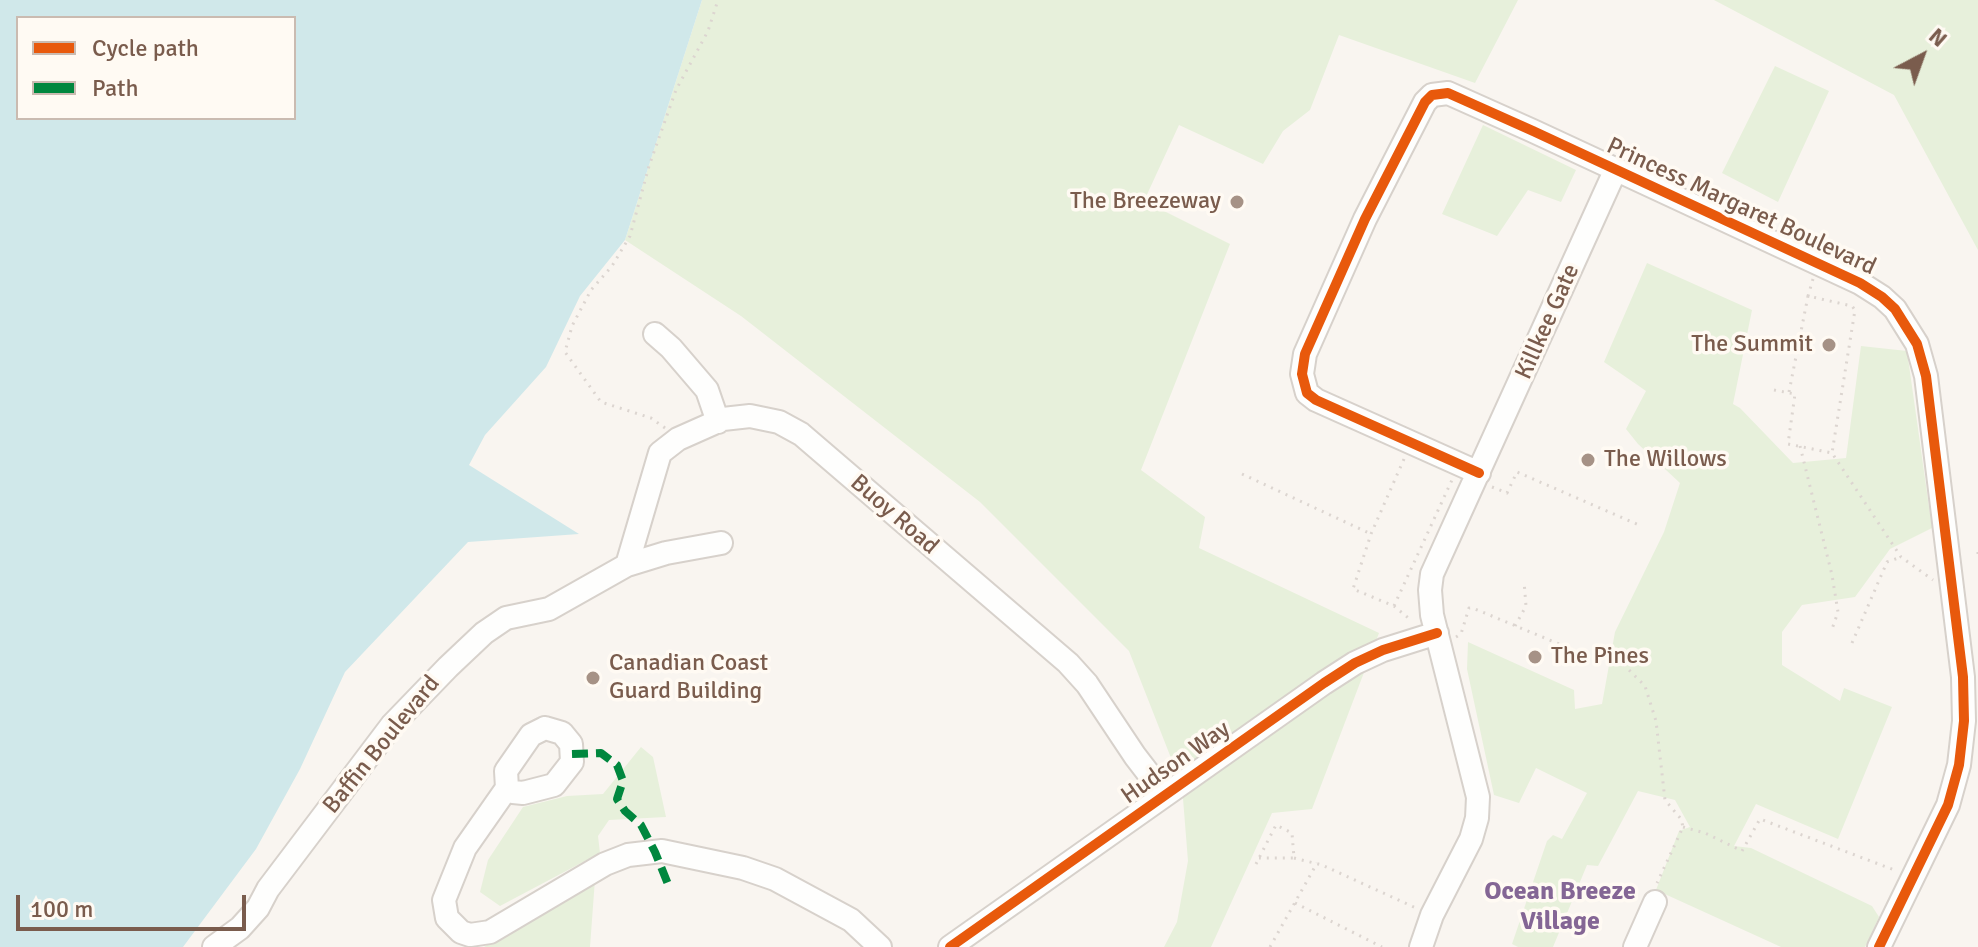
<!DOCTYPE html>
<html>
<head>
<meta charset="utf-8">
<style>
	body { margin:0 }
	#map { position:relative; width:1978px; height:947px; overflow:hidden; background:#f9f5f0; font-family:Signika,sans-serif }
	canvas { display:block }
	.legend { position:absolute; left:16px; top:16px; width:280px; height:104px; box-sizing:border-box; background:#fffaf3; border:2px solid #cabbb1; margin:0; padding:10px 14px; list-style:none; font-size:24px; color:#7a5c4d }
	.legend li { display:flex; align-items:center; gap:16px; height:40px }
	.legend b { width:40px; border:2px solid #cabbb1 }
	.north { position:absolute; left:1882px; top:16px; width:80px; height:80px; -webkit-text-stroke:6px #fffaf3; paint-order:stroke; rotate:41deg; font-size:22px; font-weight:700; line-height:32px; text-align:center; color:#7a5c4d }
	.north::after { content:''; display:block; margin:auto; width:28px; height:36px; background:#7a5c4d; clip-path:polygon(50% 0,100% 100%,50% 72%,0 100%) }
	.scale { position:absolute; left:16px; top:895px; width:230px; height:36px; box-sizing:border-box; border:4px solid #7a5c4d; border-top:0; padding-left:10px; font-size:24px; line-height:28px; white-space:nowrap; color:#7a5c4d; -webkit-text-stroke:6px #fffaf3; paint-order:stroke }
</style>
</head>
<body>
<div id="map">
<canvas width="1978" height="947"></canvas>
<ul class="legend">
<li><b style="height:10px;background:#e8590c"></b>Cycle path</li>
<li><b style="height:10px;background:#00873e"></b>Path</li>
</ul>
<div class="north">N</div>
<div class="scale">100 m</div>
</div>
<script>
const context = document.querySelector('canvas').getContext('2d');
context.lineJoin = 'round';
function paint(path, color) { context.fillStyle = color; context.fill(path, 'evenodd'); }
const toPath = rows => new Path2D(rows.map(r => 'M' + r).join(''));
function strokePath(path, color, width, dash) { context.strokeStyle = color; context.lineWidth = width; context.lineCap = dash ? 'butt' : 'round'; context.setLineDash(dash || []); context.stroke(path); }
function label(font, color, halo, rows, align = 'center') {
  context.font = font + ' Signika,sans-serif'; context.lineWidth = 7; context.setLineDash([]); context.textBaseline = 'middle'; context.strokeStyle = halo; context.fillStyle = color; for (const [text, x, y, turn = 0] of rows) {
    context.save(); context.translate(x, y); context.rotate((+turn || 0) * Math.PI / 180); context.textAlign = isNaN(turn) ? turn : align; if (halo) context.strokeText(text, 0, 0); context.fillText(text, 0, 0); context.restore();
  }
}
paint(toPath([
	[702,0,1518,0,1475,83,1339,35,1310,110,1283,131,1263,164,1179,125,1144,201,1230,244,1141,470,1205,517,1199,548,1379,633,1312,809,1272,813,1211,947,1164,947,1177,922,1188,861,1182,786,1129,651,980,502,741,316,625,240],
	[1714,0,1978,0,1978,250,1894,95],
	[1775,66,1829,91,1778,202,1722,173],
	[1483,125,1576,170,1561,202,1528,190,1497,236,1442,214],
	[1647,263,1752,310,1733,404,1740,408,1793,463,1846,458,1861,346,1907,351,1932,528,1890,549,1855,597,1802,605,1782,632,1782,665,1840,701,1844,688,1892,707,1838,839,1756,804,1734,846,1751,848,1872,906,1879,917,1865,947,1781,947,1656,890,1679,831,1690,827,1675,800,1638,791,1598,866,1587,865,1553,947,1518,947,1512,944,1547,841,1553,835,1562,839,1587,793,1536,768,1519,803,1494,795,1467,669,1468,642,1574,690,1575,709,1602,704,1615,632,1664,532,1680,483,1638,444,1626,429,1646,391,1604,362],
	[641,747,653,757,666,817,609,820,598,836,600,853,500,906,480,892,488,860,523,807,567,796,603,794],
	[595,879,590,947,484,947,487,945]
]), '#e7f0db');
paint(toPath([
	[0,0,702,0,625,240,580,296,546,367,485,435,469,465,579,534,468,542,345,672,300,769,256,849,183,947,0,947],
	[18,18,294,18,294,118,18,118]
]), '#d0e8ea');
const minor = toPath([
	[655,334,671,348,707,390,718,422],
	[1479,473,1316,400,1307,393,1302,374,1305,354,1365,219,1425,102,1432,95,1448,93,1533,131,1860,283,1882,297,1895,309,1917,344,1926,376,1963,677,1964,721,1959,765,1948,805,1879,947],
	[627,565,660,453,678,439,723,419,750,416,779,422,801,434,1068,663,1087,684,1135,756,1165,795],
	[545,728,562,733,571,744,572,762,554,785,523,793,513,792,507,788,506,771,531,735,545,728],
	[507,788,465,848,444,900,447,918,461,932,470,935,490,932,605,864,628,855,662,851,743,868,775,879,851,920,880,947],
	[214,947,240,928,258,908,268,889,392,725,448,667,484,633,506,618,549,609,627,565,666,553,721,543],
	[950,947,1324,683,1355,663,1383,650,1437,633],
	[1421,947,1432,915,1471,839,1477,818,1478,797,1432,615,1430,590,1432,574,1615,171],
	[1635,947,1655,902]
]);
strokePath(minor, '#d7d1cb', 26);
strokePath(toPath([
	[1813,279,1808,296,1852,306,1855,310,1832,453,1901,557,1933,580],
	[1774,390,1795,394,1788,444,1832,453],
	[1789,392,1808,296],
	[665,428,651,418,601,402,565,352,572,326,591,290,612,266,630,236,649,166,676,90,708,31,718,0],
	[1800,446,1832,575,1838,612,1831,632],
	[1404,459,1371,534,1353,589,1394,606,1412,621],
	[1242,474,1371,534],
	[1492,487,1507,493,1517,472,1639,525],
	[1978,552,1978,554],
	[1394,606,1452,480],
	[1515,626,1526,606,1524,581],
	[1456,637,1461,634,1469,608,1475,609,1588,656,1607,654,1625,666,1645,686,1656,721,1665,800,1681,819,1683,827,1657,883],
	[1852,643,1887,562,1901,557],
	[1683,827,1705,833,1742,851,1760,819,1897,871],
	[1294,858,1322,865,1416,908],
	[1256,864,1259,858,1276,825,1292,833,1294,858,1259,858],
	[1295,903,1382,947],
	[1270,947,1317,863]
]), '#dcd5d0', 3, [2, 6]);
strokePath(minor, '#fefefd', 22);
strokePath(toPath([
	[572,754,601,753,617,765,623,781,617,799,625,811,641,825,655,852,670,889]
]), '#00873e', 8, [16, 8]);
strokePath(toPath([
	[1479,473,1316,400,1307,393,1302,374,1305,354,1365,219,1425,102,1432,95,1448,93,1533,131,1860,283,1882,297,1895,309,1917,344,1926,376,1963,677,1964,721,1959,765,1948,805,1879,947],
	[950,947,1324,683,1355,663,1383,650,1437,633]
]), '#e8590c', 10);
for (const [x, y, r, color] of [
	[1237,202,8,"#a69286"],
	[1829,345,8,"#a69286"],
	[1588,460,8,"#a69286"],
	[1535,657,8,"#a69286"],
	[593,678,8,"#a69286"]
]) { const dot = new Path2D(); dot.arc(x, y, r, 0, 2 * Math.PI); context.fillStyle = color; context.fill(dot); strokePath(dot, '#fffaf3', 3); }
label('24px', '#7a5c4d', '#fffaf3', [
	["The Breezeway",1221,202,"right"],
	["The Summit",1813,345,"right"],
	["The Willows",1604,460],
	["The Pines",1551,657],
	["Canadian Coast",609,664],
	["Guard Building",609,692]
], 'left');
label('24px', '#7a5c4d', '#fffaf3', [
	["Princess Margaret Boulevard",1741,207,25],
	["Killkee Gate",1548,322,-66],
	["Buoy Road",894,515,41],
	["Baffin Boulevard",382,745,-51],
	["Hudson Way",1176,763,-35]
]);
label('bold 26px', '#846695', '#fffaf3', [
	["Ocean Breeze",1560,892],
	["Village",1560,922]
]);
</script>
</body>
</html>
